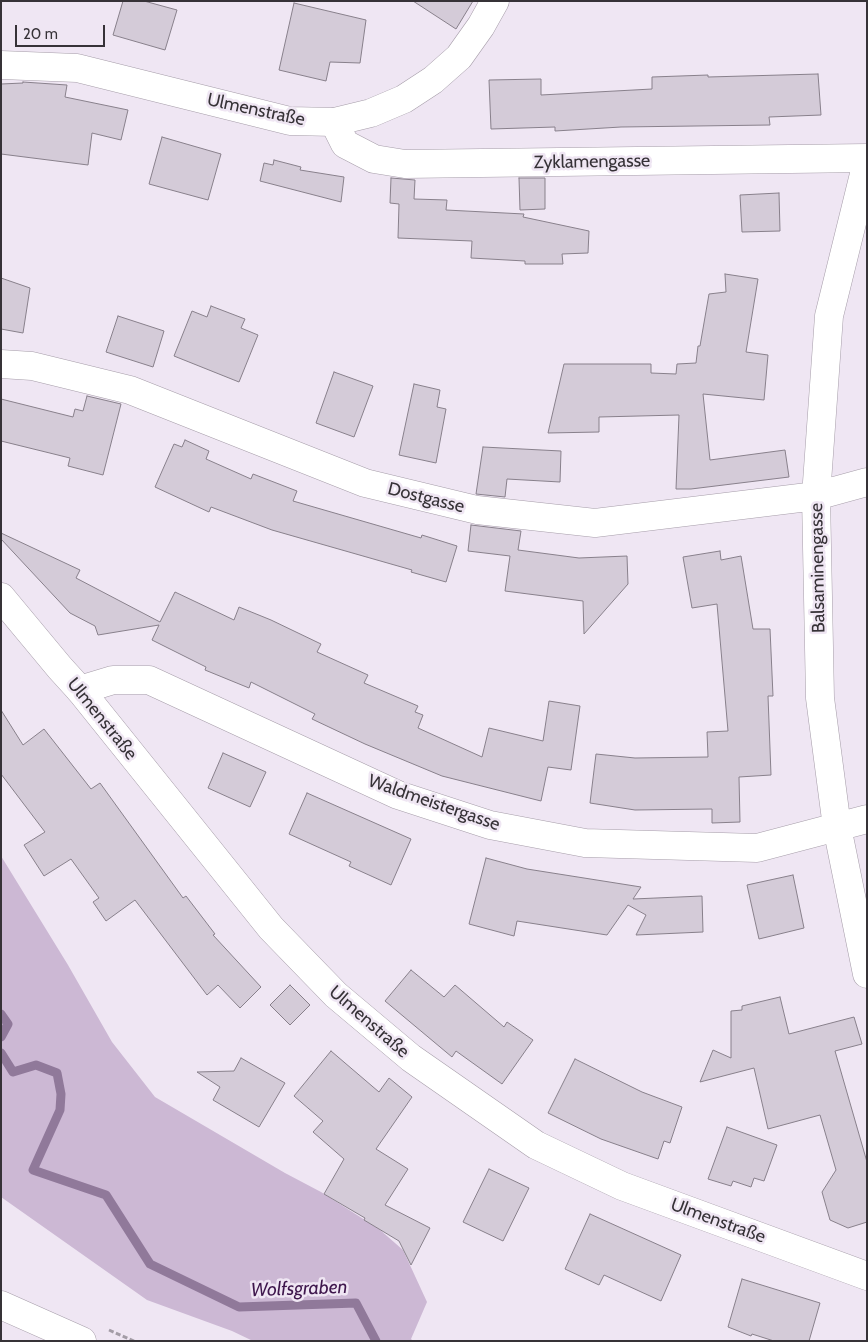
<!DOCTYPE html>
<html>
<head>
<meta charset="utf-8">
<style>
	body { margin:0 }
	#map { position:relative; width:868px; height:1342px; overflow:hidden; background:#efe6f3; font-family:Cabin,sans-serif }
	canvas { display:block }
	.frame { position:absolute; inset:0; border:2px solid #363237; pointer-events:none }
	.scale { position:absolute; left:15px; top:25px; width:90px; height:22px; box-sizing:border-box; border:2px solid #363237; border-top:0; padding-left:6px; font-size:15px; line-height:18px; white-space:nowrap; color:#363237; -webkit-text-stroke:4px #efe6f3; paint-order:stroke }
</style>
</head>
<body>
<div id="map">
<canvas width="868" height="1342"></canvas>
<div class="frame"></div>
<div class="scale">20 m</div>
</div>
<script>
const context = document.querySelector('canvas').getContext('2d');
context.lineJoin = 'round';
function paint(path, color) { context.fillStyle = color; context.fill(path, 'evenodd'); }
const toPath = rows => new Path2D(rows.map(r => 'M' + r).join(''));
function strokePath(path, color, width, dash) { context.strokeStyle = color; context.lineWidth = width; context.lineCap = dash ? 'butt' : 'round'; context.setLineDash(dash || []); context.stroke(path); }
function label(font, color, halo, rows, align = 'center') {
  context.font = font + ' Cabin,sans-serif'; context.lineWidth = 5; context.setLineDash([]); context.textBaseline = 'middle'; context.strokeStyle = halo; context.fillStyle = color; for (const [text, x, y, turn = 0] of rows) {
    context.save(); context.translate(x, y); context.rotate((+turn || 0) * Math.PI / 180); context.textAlign = isNaN(turn) ? turn : align; if (halo) context.strokeText(text, 0, 0); context.fillText(text, 0, 0); context.restore();
  }
}
paint(toPath([
	[1,856,68,965,112,1042,155,1097,285,1173,321,1192,379,1229,403,1250,427,1302,411,1339,413,1341,253,1341,232,1331,147,1300,1,1197]
]), '#ccb8d4');
strokePath(toPath([
	[1,1014,8,1024,1,1037],
	[1,1053,13,1072,36,1065,57,1073,61,1094,60,1110,33,1170,106,1195,150,1264,239,1307,356,1303,376,1341]
]), '#90799a', 9);
const building = toPath([
	[123,1,144,1,177,10,165,50,113,35,123,1],
	[413,1,473,1,456,29,413,1],
	[294,3,366,20,360,63,330,62,326,81,279,70,294,3],
	[818,74,821,115,769,117,770,125,621,127,555,131,555,127,491,129,489,80,541,79,541,95,652,89,652,77,708,75,708,77,818,74],
	[23,82,67,85,65,97,128,110,121,140,92,133,88,165,1,154,1,84,23,83,23,82],
	[162,137,221,154,208,200,149,184,162,137],
	[274,160,301,167,300,170,344,177,341,202,260,181,264,163,273,165,274,160],
	[391,178,415,180,414,199,447,200,446,210,524,214,523,217,589,231,588,253,562,254,563,264,525,264,525,261,471,258,472,241,398,238,399,204,390,203,391,178],
	[519,178,545,178,545,209,520,210,519,178],
	[779,193,780,231,742,232,740,195,779,193],
	[725,274,758,279,746,352,768,355,764,400,703,394,710,460,785,450,789,477,691,489,676,489,679,415,599,417,599,432,548,433,564,364,651,364,651,373,676,374,677,364,696,363,698,346,700,346,709,294,726,292,725,274],
	[1,278,30,288,23,333,1,329,1,278],
	[211,306,245,319,241,328,258,335,239,382,174,356,192,311,207,317,211,306],
	[118,316,164,331,153,367,106,352,118,316],
	[334,372,373,386,354,437,316,423,334,372],
	[414,384,440,390,437,407,446,409,436,463,399,455,414,384],
	[87,396,121,404,103,475,68,466,70,458,1,441,1,399,73,417,75,409,83,411,87,396],
	[185,440,209,451,206,459,251,479,253,474,297,491,293,501,421,538,422,535,457,546,446,582,411,572,412,570,272,530,211,507,209,512,155,487,174,444,182,447,185,440],
	[483,447,561,451,560,482,507,479,505,497,476,494,483,447],
	[471,525,521,531,518,550,579,558,627,556,628,584,584,634,583,601,505,591,510,556,468,551,471,525],
	[1,533,80,570,76,578,160,622,175,592,234,620,239,607,271,620,321,644,317,652,368,675,364,683,418,706,415,712,423,715,418,728,482,757,489,728,543,741,549,701,580,706,571,770,548,767,541,801,442,776,365,744,312,719,315,714,251,682,249,688,205,670,206,667,152,640,159,625,98,635,95,626,70,613,1,539,1,533],
	[720,551,721,560,741,556,753,629,770,629,773,696,768,696,771,775,739,777,740,822,712,823,712,809,635,810,590,803,596,754,635,758,708,757,707,732,728,731,717,604,692,608,683,557,720,551],
	[1,710,23,745,44,729,91,789,100,783,183,898,186,896,215,934,213,935,261,987,240,1008,218,985,207,995,135,900,106,921,93,902,99,898,71,859,44,876,24,845,45,832,1,774,1,710],
	[223,753,266,772,250,807,208,788,223,753],
	[307,793,411,839,391,885,349,866,351,862,289,834,307,793],
	[486,858,527,869,641,887,633,899,702,896,703,932,636,935,646,915,628,905,607,935,517,921,514,936,469,924,486,858],
	[793,875,804,928,759,939,747,885,793,875],
	[411,970,444,997,455,985,504,1027,507,1022,533,1040,502,1084,456,1051,452,1057,385,1001,411,970],
	[290,985,310,1005,290,1025,270,1005,290,985],
	[780,997,789,1034,854,1017,862,1044,835,1051,867,1162,867,1222,848,1228,830,1220,822,1192,836,1170,820,1115,768,1129,754,1068,700,1082,713,1050,731,1058,731,1011,742,1010,742,1006,780,997],
	[331,1051,379,1092,389,1078,412,1097,376,1149,408,1169,385,1205,430,1228,411,1265,399,1241,364,1220,365,1218,324,1194,344,1159,313,1132,323,1121,294,1096,331,1051],
	[241,1058,285,1083,259,1127,213,1100,220,1087,197,1072,234,1071,241,1058],
	[575,1059,642,1092,682,1107,670,1143,664,1141,658,1159,601,1139,548,1113,575,1059],
	[727,1127,777,1145,764,1181,754,1178,751,1187,733,1181,731,1186,708,1179,727,1127],
	[489,1169,529,1188,503,1241,463,1222,489,1169],
	[590,1214,681,1255,661,1301,604,1275,599,1285,565,1269,590,1214],
	[742,1279,820,1303,809,1341,774,1341,752,1334,751,1336,728,1327,742,1279]
]);
paint(building, '#d4cbd8');
strokePath(building, '#88808b', 1);
const minor = toPath([
	[334,122,345,144,374,159,405,164,867,158],
	[867,162,829,316,816,496,820,698,837,827,867,974],
	[1,364,32,366,130,390,365,483,477,510,595,523,816,496,867,482],
	[80,690,113,680,149,680,398,795,490,825,585,843,757,848,867,819]
]);
const tertiary = toPath([
	[1,65,77,68,290,121,334,122,371,113,404,99,433,80,459,57,481,26,495,1],
	[1,597,60,668,80,690,271,928,336,995,411,1058,536,1145,622,1186,867,1276]
]);
const secondary = toPath([
	[1,1305,82,1341]
]);
strokePath(minor, '#a69da9', 29);
strokePath(tertiary, '#a69da9', 29);
strokePath(secondary, '#a69da9', 29);
strokePath(toPath([
	[109,1330,134,1341]
]), '#a39ca6', 3, [5, 2.5]);
strokePath(minor, '#fff', 28);
strokePath(tertiary, '#fff', 28);
strokePath(secondary, '#fff', 28);
label('18px', '#363237', '#efe6f3', [
	["Ulmenstraße",256,110,12],
	["Zyklamengasse",592,162,-1],
	["Dostgasse",426,498,14],
	["Balsaminengasse",818,568,-91],
	["Ulmenstraße",102,719,51],
	["Waldmeistergasse",434,803,19],
	["Ulmenstraße",369,1022,41],
	["Ulmenstraße",718,1221,20]
]);
label('italic 19px', '#3e164c', '#efe6f3', [
	["Wolfsgraben",299,1289,-2]
]);
</script>
</body>
</html>
